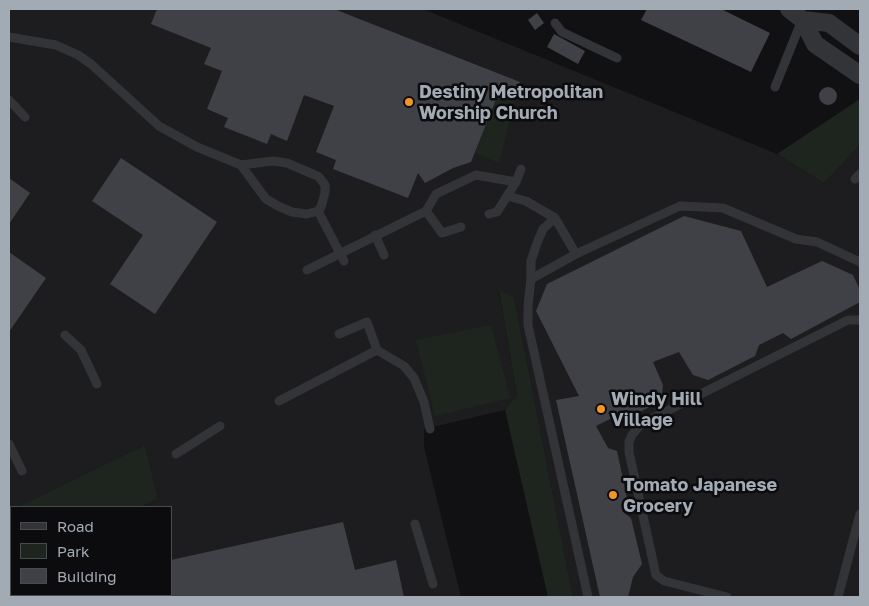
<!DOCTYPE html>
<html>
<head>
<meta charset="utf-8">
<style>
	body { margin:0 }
	#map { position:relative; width:869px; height:606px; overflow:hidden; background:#111113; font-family:"Golos Text",sans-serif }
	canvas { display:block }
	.frame { position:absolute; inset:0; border:10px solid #a2aab3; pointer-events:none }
	.legend { position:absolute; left:10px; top:506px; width:162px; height:90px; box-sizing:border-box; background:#0c0c0e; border:1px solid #484b50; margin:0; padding:6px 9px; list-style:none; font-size:15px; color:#a2aab3 }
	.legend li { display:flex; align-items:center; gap:10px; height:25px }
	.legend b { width:25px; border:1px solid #484b50 }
</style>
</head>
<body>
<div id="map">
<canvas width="869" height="606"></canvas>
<div class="frame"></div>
<ul class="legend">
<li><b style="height:6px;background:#323438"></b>Road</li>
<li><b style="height:14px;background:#1d251e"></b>Park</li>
<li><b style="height:14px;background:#404146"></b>Building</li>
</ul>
</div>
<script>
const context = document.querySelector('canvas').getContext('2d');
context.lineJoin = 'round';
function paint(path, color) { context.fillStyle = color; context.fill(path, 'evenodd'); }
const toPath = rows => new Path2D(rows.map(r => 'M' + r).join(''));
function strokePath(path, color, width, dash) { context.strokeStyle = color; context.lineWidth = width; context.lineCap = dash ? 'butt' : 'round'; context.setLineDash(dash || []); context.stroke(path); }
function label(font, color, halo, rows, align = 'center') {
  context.font = font + ' "Golos Text",sans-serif'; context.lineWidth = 5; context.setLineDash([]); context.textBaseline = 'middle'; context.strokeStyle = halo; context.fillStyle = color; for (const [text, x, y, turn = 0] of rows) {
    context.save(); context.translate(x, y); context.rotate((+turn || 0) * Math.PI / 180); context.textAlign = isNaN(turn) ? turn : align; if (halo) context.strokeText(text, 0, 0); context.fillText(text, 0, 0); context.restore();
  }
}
paint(toPath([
	[9,9,423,9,777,154,824,183,860,145,860,597,573,597,514,297,499,291,517,395,505,410,424,429,424,447,461,597,9,597,9,571,11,569,11,595,171,595,171,507,140,507,158,499,145,445,17,507,11,507,11,510,9,511]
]), '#1d1d20');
paint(toPath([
	[499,92,516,97,499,163,475,153],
	[860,99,860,145,824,183,777,154],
	[499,290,514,297,573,597,548,597,505,410,517,395],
	[491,325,510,398,435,416,416,340],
	[145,445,158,499,140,507,17,507]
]), '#1d251e');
paint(toPath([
	[157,9,334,9,520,82,514,97,499,92,471,162,453,168,425,183,418,173,408,198,333,169,336,160,316,152,334,106,304,95,287,141,271,134,267,144,224,127,228,118,207,109,222,71,204,64,211,48,151,24],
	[647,9,721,9,770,33,751,72,641,20],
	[537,13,544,23,535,30,528,20],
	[554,34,585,51,578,64,547,47],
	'819 96a9 9 0 1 1 18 0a9 9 0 1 1-18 0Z',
	[121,158,217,222,155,314,110,284,143,235,92,201],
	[9,178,30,193,9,224],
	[684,216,741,231,767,287,822,261,853,275,860,290,860,302,791,339,783,333,759,345,755,356,708,380,693,375,679,352,653,362,663,385,662,396,657,403,623,421,616,416,596,426,608,448,617,451,627,498,622,511,631,518,642,564,633,577,628,597,600,597,556,400,579,396,536,311,547,284],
	[9,252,46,278,9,332],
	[343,522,355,570,396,560,404,597,171,597,171,560]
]), '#404146');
strokePath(toPath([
	[555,23,562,32,617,58],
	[9,37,56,45,78,55,91,64,159,126,197,147,241,165,260,191,266,199,278,206,292,212,307,214,318,211,321,207,325,193,325,185,319,177,315,175,287,163,273,161,241,165],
	[775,87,802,20],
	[9,100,25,117],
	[855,179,860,174],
	[507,196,526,201,555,218,576,254],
	[318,211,344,261],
	[426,211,442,233,461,227],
	[489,214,497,212,516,182,521,169],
	[555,218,543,229,537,243,531,261,531,279,576,254,680,206,723,208,796,239,817,242,860,262],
	[375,235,384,255],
	[307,270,426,211,436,194,476,175,516,182],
	[531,279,528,306,528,325,588,597],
	[339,334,367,322,377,350,404,366,414,378,424,402,430,429],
	[65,335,81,350,97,384],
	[279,401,377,350],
	[9,444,22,471],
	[176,454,220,426],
	[415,524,433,584],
	[9,594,11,592],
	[727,597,664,581,656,575,629,452,629,442,632,435,641,424,848,320,860,320],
	[838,597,860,514]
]), '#323438', 9);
strokePath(toPath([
	[789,9,803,20,815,44,860,75],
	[803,20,829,23,860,46]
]), '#323438', 18);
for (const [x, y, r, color] of [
	[409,102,5,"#f1952b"],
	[601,409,5,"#f1952b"],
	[613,495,5,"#f1952b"]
]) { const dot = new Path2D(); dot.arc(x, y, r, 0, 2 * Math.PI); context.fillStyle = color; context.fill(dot); strokePath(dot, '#0c0c0e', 2); }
label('bold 18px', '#a2aab3', '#0c0c0e', [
	["Destiny Metropolitan",419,92],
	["Worship Church",419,113],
	["Windy Hill",611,399],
	["Village",611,420],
	["Tomato Japanese",623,485],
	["Grocery",623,506]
], 'left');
</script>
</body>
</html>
